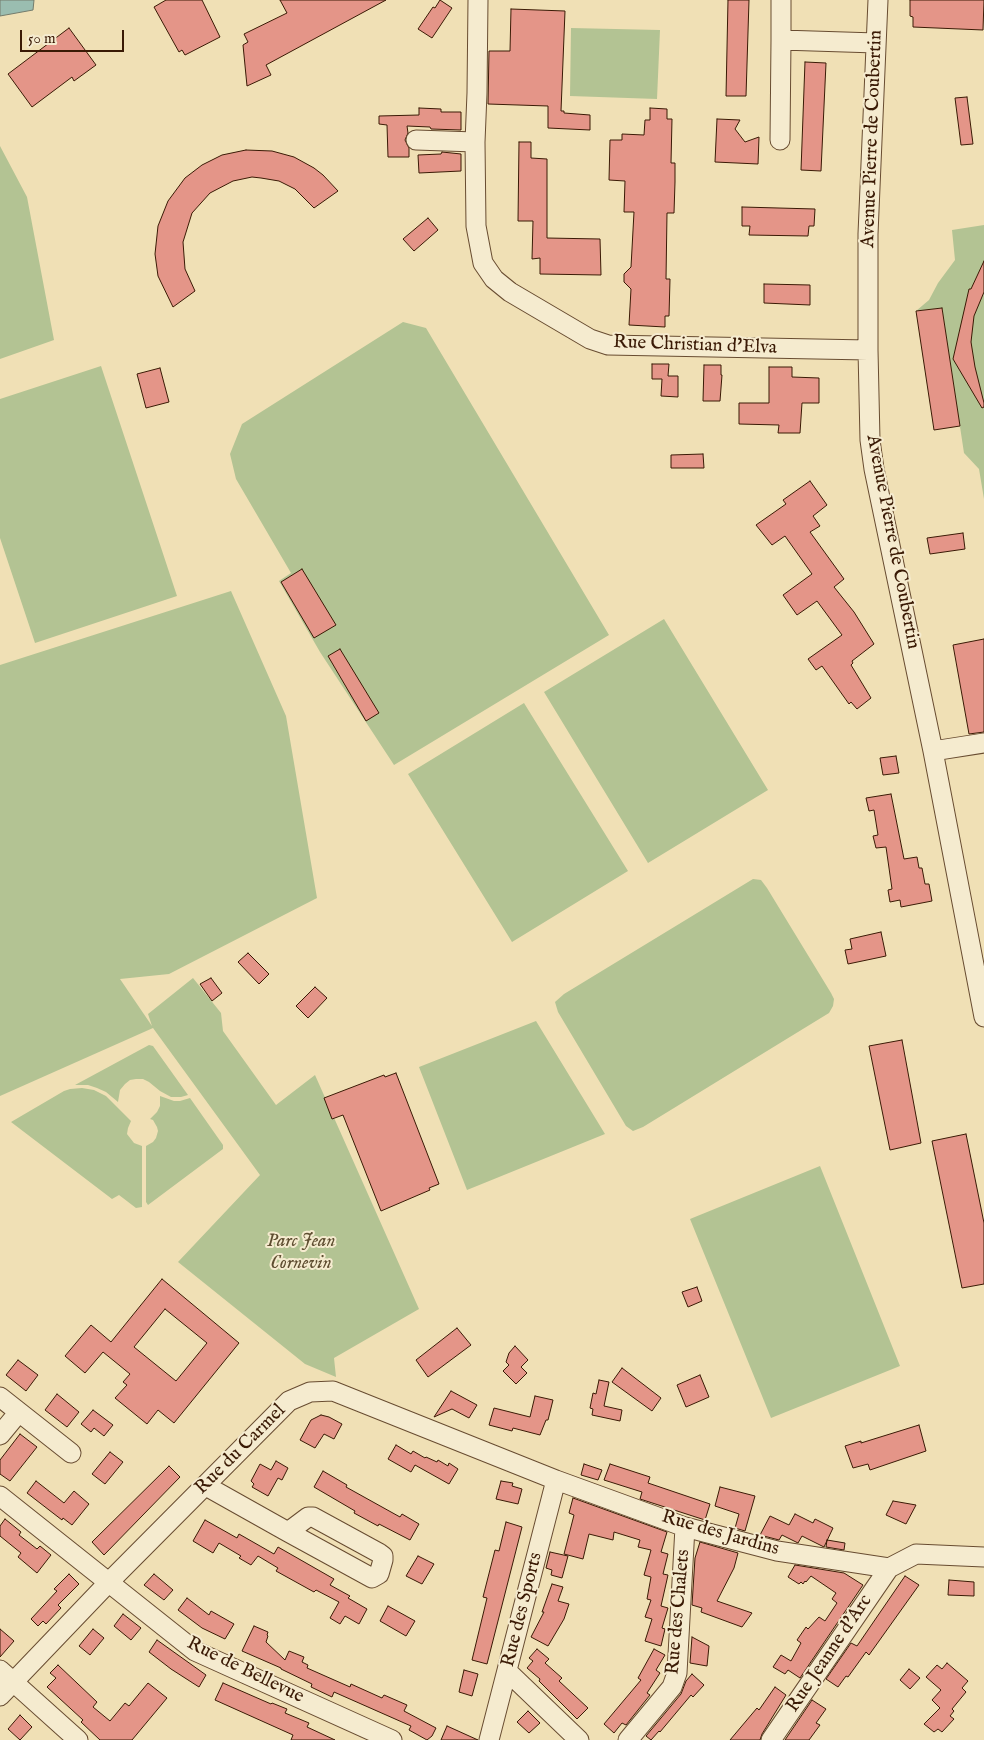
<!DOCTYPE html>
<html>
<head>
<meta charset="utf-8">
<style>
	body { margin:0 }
	#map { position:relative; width:984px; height:1740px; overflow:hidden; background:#f0e0b5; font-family:"IM FELL English",serif }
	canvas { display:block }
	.scale { position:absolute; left:20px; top:30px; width:104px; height:22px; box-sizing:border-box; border:2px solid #3a1a05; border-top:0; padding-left:6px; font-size:15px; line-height:18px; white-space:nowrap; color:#3a1a05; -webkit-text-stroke:4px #f5ebcf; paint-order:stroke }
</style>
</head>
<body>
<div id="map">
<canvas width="984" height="1740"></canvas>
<div class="scale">50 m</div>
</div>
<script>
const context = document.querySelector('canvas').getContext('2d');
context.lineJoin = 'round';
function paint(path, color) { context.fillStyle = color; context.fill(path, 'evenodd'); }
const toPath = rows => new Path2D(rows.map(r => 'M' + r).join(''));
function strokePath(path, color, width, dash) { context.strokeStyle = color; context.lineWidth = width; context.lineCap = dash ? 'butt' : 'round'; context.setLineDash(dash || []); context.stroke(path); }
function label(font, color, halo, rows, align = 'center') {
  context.font = font + ' "IM FELL English",serif'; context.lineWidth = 4; context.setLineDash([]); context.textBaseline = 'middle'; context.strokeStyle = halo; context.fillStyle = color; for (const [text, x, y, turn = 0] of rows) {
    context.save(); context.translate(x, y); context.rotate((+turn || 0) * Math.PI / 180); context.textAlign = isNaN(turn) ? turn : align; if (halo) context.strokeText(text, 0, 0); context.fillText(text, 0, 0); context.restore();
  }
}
paint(toPath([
	[571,28,660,30,657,99,570,96],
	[0,146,27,197,54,340,0,359],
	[984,225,984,499,979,469,964,453,942,308,916,311,929,300,938,283,955,260,952,230],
	[403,322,426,328,609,635,394,765,320,652,279,581,291,573,236,479,230,454,242,424],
	[101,366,177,596,35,643,0,538,0,399],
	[231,591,286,716,317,898,169,974,120,979,152,1026,148,1014,193,978,221,1013,223,1031,276,1105,315,1075,419,1309,334,1358,336,1377,305,1364,178,1262,260,1175,153,1028,0,1096,0,665],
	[664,619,768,790,648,863,544,692],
	[524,703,628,871,512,942,408,774],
	[753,879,761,880,767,888,831,993,834,999,833,1006,829,1013,643,1127,633,1131,626,1126,558,1012,555,1002,564,994],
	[536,1021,605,1134,467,1190,419,1067],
	[149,1045,153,1046,188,1095,181,1097,171,1097,160,1091,149,1082,143,1079,136,1079,130,1080,125,1084,120,1090,118,1102,106,1092,97,1088,88,1085,75,1085],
	[82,1088,94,1090,106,1096,131,1121,128,1128,127,1134,134,1143,142,1146,142,1207,136,1208,119,1195,112,1199,11,1122,64,1091,70,1089],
	[160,1096,174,1101,180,1101,190,1098,223,1145,223,1149,148,1205,146,1202,146,1146,153,1142,156,1138,158,1131,157,1127,153,1120,150,1119,157,1112,160,1106],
	[820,1166,900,1366,771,1418,690,1219]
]), '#b3c393');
const water = toPath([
	[0,0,34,0,33,10,0,16,0,0]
]);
paint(water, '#9abdb0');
strokePath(water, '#747c6c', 1);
const building = toPath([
	[166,0,202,0,220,37,185,55,182,50,179,52,154,7,166,0],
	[280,0,386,0,266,65,271,75,247,86,243,45,248,42,244,34,287,13,280,0],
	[440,0,452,8,432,38,418,29,433,7,435,8,440,0],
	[728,0,749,0,746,96,726,96,728,0],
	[910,0,984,0,983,30,913,27,913,17,910,16,910,0],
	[511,9,565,11,561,111,564,111,564,113,590,115,590,130,548,128,548,106,488,104,489,51,510,51,511,9],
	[69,28,96,65,74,81,72,77,32,107,8,74,69,28],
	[805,62,826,63,821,171,801,170,805,62],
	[967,97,973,144,961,145,955,98,967,97],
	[419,108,441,109,441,112,461,112,461,130,431,129,430,127,407,126,408,133,405,140,409,148,409,157,388,157,387,125,379,124,379,116,419,115,419,108],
	[650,108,667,109,667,119,672,119,671,163,675,163,675,182,674,213,667,213,666,279,670,279,669,316,665,316,665,327,629,325,631,289,624,282,624,274,631,267,634,212,624,212,625,181,609,180,610,140,622,140,622,134,644,135,645,120,650,120,650,108],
	[717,119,740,120,735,129,745,142,759,137,758,164,715,162,717,119],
	[519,142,531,142,531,158,547,159,547,238,600,239,601,275,540,274,540,258,532,259,533,221,518,221,519,142],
	[246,150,272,151,294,157,314,168,323,175,338,191,314,208,295,189,279,181,261,178,252,177,233,181,210,193,192,213,183,242,185,269,195,291,173,307,158,276,155,254,158,226,168,201,185,178,202,165,222,155,246,150],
	[442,152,461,154,461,171,419,173,418,155,441,154,442,152],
	[742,207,815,209,814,226,809,226,808,236,749,235,750,226,742,226,742,207],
	[428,218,438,230,414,251,403,239,428,218],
	[984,261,984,292,974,316,971,342,975,367,984,403,984,407,982,408,953,359,969,289,971,289,984,261],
	[764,284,810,285,810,305,764,303,764,284],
	[942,308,960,426,934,430,916,311,942,308],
	[652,364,669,364,668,376,678,376,678,397,661,396,662,379,652,379,652,364],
	[704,365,721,365,721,375,722,375,720,401,703,401,704,365],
	[769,367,792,367,792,377,819,378,819,403,802,403,800,433,778,433,779,425,739,424,739,403,769,403,769,367],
	[160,368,169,402,146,408,137,374,160,368],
	[703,454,704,468,671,468,671,455,703,454],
	[810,481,827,505,813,516,820,526,810,532,844,579,834,587,854,612,874,644,852,661,853,663,851,665,871,698,857,709,851,702,849,704,822,666,816,670,808,659,842,635,817,601,797,615,783,595,812,574,785,536,772,545,756,525,786,504,783,500,810,481],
	[963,533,965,549,930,554,927,538,963,533],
	[302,569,336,625,314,638,281,582,302,569],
	[984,639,984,732,969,734,953,645,984,639],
	[340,649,379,713,366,721,328,656,340,649],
	[896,756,899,773,883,775,880,758,896,756],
	[891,794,904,859,917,857,919,868,922,868,925,884,929,884,932,901,901,907,900,900,890,902,888,890,892,889,886,847,876,848,873,836,878,835,874,810,869,811,866,798,891,794],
	[881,932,886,956,848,964,845,950,852,949,850,939,881,932],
	[248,953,269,974,259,984,238,962,248,953],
	[211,978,222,993,212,1001,200,984,211,978],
	[315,987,327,998,308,1018,296,1006,315,987],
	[902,1040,921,1143,890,1150,869,1046,902,1040],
	[396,1073,439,1184,429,1188,430,1190,381,1211,343,1115,332,1119,324,1098,384,1075,385,1077,396,1073],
	[966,1134,984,1223,984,1284,962,1288,932,1141,966,1134],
	[162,1279,239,1343,174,1423,158,1410,147,1424,115,1398,127,1385,123,1382,130,1374,103,1352,85,1373,65,1356,91,1325,111,1342,162,1279],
	[165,1309,207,1343,176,1381,134,1347,165,1309],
	[697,1287,702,1301,688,1307,682,1292,697,1287],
	[457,1328,471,1345,428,1377,416,1360,457,1328],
	[515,1346,528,1360,521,1367,527,1373,516,1384,503,1371,509,1365,506,1362,509,1353,515,1346],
	[18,1360,38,1375,26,1391,6,1375,18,1360],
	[622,1368,661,1398,652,1411,612,1382,622,1368],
	[700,1375,709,1397,686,1407,677,1385,700,1375],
	[599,1380,609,1382,604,1406,622,1410,620,1421,592,1415,593,1409,590,1408,593,1393,596,1394,599,1380],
	[451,1391,477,1405,469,1418,452,1409,434,1417,451,1391],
	[57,1394,79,1412,67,1427,45,1410,57,1394],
	[535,1396,553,1400,548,1420,546,1420,540,1435,513,1428,512,1431,489,1425,494,1408,530,1417,535,1396],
	[93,1410,113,1425,104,1436,94,1428,91,1432,81,1424,93,1410],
	[321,1415,329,1417,342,1424,334,1439,324,1434,315,1448,300,1440,311,1420,321,1415],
	[919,1425,926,1451,870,1470,868,1464,853,1468,845,1446,861,1441,861,1443,919,1425],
	[20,1434,37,1447,10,1481,0,1474,0,1460,20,1434],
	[396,1445,411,1454,413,1451,425,1458,426,1457,437,1462,438,1460,448,1466,449,1463,458,1469,449,1484,415,1465,411,1472,388,1459,396,1445],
	[110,1452,123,1462,105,1484,92,1474,110,1452],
	[276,1461,288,1468,282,1480,278,1478,268,1496,252,1487,254,1484,251,1481,260,1464,271,1470,276,1461],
	[584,1464,602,1470,598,1480,581,1475,584,1464],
	[610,1464,650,1477,648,1483,710,1504,705,1520,640,1499,642,1492,604,1480,610,1464],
	[169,1466,180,1477,104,1555,92,1542,169,1466],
	[323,1471,347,1485,346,1487,400,1517,402,1514,419,1524,410,1540,379,1524,378,1526,354,1513,355,1511,314,1487,323,1471],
	[36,1481,64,1503,74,1491,89,1504,72,1525,63,1518,62,1520,27,1493,36,1481],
	[501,1481,513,1483,512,1486,522,1489,518,1504,496,1499,501,1481],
	[720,1487,755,1496,745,1531,735,1528,739,1514,715,1506,720,1487],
	[573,1498,667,1532,661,1552,668,1554,663,1574,668,1575,661,1606,668,1608,662,1628,665,1629,661,1646,645,1641,652,1619,645,1617,651,1600,647,1599,651,1577,644,1575,651,1550,638,1547,640,1540,614,1532,613,1540,589,1534,583,1559,564,1554,574,1515,569,1513,573,1498],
	[893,1501,916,1505,906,1524,886,1515,893,1501],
	[795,1514,813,1523,815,1519,833,1528,824,1547,802,1536,798,1543,782,1535,779,1540,760,1535,770,1516,789,1525,795,1514],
	[5,1519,21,1532,19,1535,37,1549,40,1546,51,1555,37,1573,18,1557,21,1553,0,1536,0,1526,5,1519],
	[205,1520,237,1538,239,1534,274,1554,278,1547,334,1579,330,1585,350,1596,348,1598,367,1609,359,1624,345,1616,340,1624,330,1618,339,1602,316,1590,314,1592,276,1571,278,1568,258,1556,251,1565,239,1558,241,1556,219,1543,213,1553,193,1541,205,1520],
	[506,1522,522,1527,487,1664,472,1660,487,1598,483,1597,495,1550,499,1551,506,1522],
	[827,1540,845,1543,844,1550,826,1547,827,1540],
	[700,1542,738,1553,734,1568,717,1601,752,1613,742,1627,701,1612,702,1608,692,1605,695,1558,700,1542],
	[550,1552,568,1556,562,1578,551,1575,552,1570,546,1568,550,1552],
	[418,1556,434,1564,422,1584,406,1576,418,1556],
	[795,1565,844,1573,863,1585,800,1678,788,1670,785,1674,773,1667,781,1655,791,1661,801,1643,797,1640,806,1627,808,1629,819,1617,825,1621,837,1603,832,1599,836,1593,811,1576,806,1582,805,1581,803,1584,801,1582,799,1584,788,1577,795,1565],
	[69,1574,79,1584,58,1605,61,1608,46,1624,43,1621,38,1626,31,1619,57,1591,54,1589,69,1574],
	[154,1574,173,1590,164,1600,144,1585,154,1574],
	[905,1576,919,1585,869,1655,866,1652,848,1677,846,1676,838,1687,826,1679,851,1643,857,1646,905,1576],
	[949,1580,974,1582,974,1596,948,1595,949,1580],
	[552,1584,563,1587,558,1601,569,1604,564,1619,548,1646,531,1637,544,1612,542,1612,552,1584],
	[187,1598,209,1615,211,1611,234,1624,225,1639,202,1628,178,1610,187,1598],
	[388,1606,415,1621,406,1636,380,1621,388,1606],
	[123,1614,141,1628,131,1640,114,1626,123,1614],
	[254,1626,268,1632,267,1635,268,1636,266,1642,285,1660,289,1651,304,1657,302,1662,308,1665,307,1668,350,1687,351,1684,382,1698,384,1695,407,1705,404,1711,436,1728,432,1736,427,1740,409,1730,411,1726,334,1692,332,1697,311,1687,312,1684,281,1669,281,1668,242,1651,254,1626],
	[0,1629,14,1641,0,1657,0,1629],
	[93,1629,104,1638,90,1655,79,1646,93,1629],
	[692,1637,709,1646,707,1666,690,1663,692,1637],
	[157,1640,206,1675,199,1687,171,1669,149,1652,157,1640],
	[537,1649,549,1659,545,1663,562,1678,559,1681,588,1708,577,1719,539,1681,540,1679,527,1668,533,1661,529,1658,537,1649],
	[654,1649,665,1655,656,1670,660,1673,647,1693,650,1695,626,1725,622,1723,614,1733,604,1724,641,1680,638,1678,654,1649],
	[947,1663,968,1681,962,1688,966,1692,952,1709,954,1711,950,1716,954,1719,942,1732,938,1729,934,1732,924,1724,940,1708,932,1700,941,1690,926,1677,937,1665,942,1669,947,1663],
	[58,1665,97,1702,93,1707,110,1721,125,1703,129,1706,148,1683,167,1698,132,1740,100,1740,81,1722,83,1720,47,1687,56,1678,50,1673,58,1665],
	[909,1669,920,1678,910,1689,900,1680,909,1669],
	[464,1670,478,1674,472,1696,459,1692,464,1670],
	[692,1674,704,1685,693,1697,691,1695,660,1732,659,1731,651,1740,646,1736,681,1694,686,1681,692,1674],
	[223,1683,271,1704,272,1703,287,1709,285,1713,309,1723,307,1727,335,1740,291,1740,293,1735,215,1700,223,1683],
	[775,1687,786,1695,762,1734,760,1740,730,1740,757,1708,759,1710,775,1687],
	[812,1700,826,1709,816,1723,820,1725,809,1740,785,1740,812,1700],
	[528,1711,540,1723,529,1733,517,1722,528,1711],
	[20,1715,32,1727,20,1740,8,1729,20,1715],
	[447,1726,478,1740,441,1740,447,1726]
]);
paint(building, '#e49588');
strokePath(building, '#3a1a05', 1);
const minor = toPath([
	[478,0,477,93,475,142,476,226,483,263,494,279,510,292,590,339,608,345,868,350],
	[781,0,781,40,876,43],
	[878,0,868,234,868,350,870,440,874,469,933,751,984,1017],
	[416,140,475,142],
	[780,140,781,40],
	[933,751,984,743],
	[0,1397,19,1412,0,1435],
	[19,1412,71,1453],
	[206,1486,288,1532,372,1578,379,1574,383,1560,383,1556,379,1553,313,1517,308,1517,288,1532],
	[0,1496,195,1651,392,1740],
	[0,1670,78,1740],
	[507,1671,579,1740],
	[0,1696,109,1582,289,1401,310,1392,333,1391,556,1480,685,1527,777,1551,889,1568],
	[489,1740,556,1480],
	[628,1740,672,1687,677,1673,685,1527],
	[771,1740,889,1568,916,1554,984,1557]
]);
strokePath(minor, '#684c31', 21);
strokePath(minor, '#f5ebcf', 19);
label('19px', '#3a1a05', '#f5ebcf', [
	["Avenue Pierre de Coubertin",873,139,-88],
	["Rue Christian d'Elva",695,346,2],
	["Avenue Pierre de Coubertin",892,542,79],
	["Rue du Carmel",241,1450,-45],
	["Rue des Jardins",720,1534,16],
	["Rue des Sports",523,1610,-76],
	["Rue des Chalets",679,1612,-85],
	["Rue Jeanne d'Arc",830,1654,-56],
	["Rue de Bellevue",245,1671,26]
]);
label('italic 19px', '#5e4d30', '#f5ebcf', [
	["Parc Jean",301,1242],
	["Cornevin",301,1264]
]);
</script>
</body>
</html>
